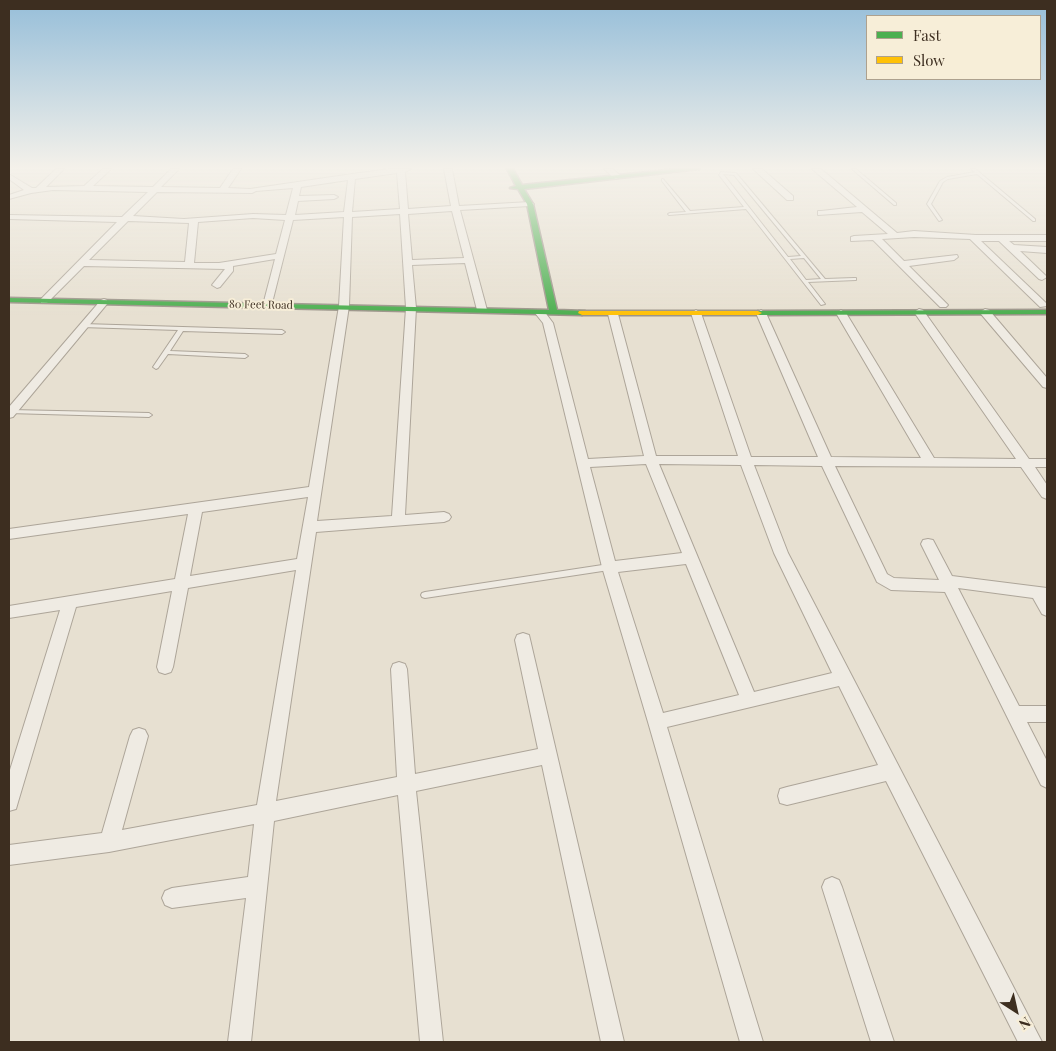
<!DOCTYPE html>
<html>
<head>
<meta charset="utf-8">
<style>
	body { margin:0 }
	#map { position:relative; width:1056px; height:1051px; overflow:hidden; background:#e7e0d1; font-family:"Playfair Display",serif }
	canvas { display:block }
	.frame { position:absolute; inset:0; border:10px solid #3d2e20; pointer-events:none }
	.legend { position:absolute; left:866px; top:15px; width:175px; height:65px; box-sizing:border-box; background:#f7eed8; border:1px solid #ada18e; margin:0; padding:6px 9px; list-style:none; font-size:15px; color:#3d2e20 }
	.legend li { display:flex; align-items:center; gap:10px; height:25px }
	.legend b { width:25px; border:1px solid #ada18e }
	.north { position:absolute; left:991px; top:986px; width:50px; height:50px; -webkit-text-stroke:4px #f7eed8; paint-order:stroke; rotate:145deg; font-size:14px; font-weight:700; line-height:20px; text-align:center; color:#3d2e20 }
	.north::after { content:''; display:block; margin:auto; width:18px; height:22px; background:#3d2e20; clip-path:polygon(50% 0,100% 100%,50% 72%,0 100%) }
</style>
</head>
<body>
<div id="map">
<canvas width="1056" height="1051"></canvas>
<div class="frame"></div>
<ul class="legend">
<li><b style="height:6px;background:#4caf50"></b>Fast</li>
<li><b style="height:6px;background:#ffc107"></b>Slow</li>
</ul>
<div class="north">N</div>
</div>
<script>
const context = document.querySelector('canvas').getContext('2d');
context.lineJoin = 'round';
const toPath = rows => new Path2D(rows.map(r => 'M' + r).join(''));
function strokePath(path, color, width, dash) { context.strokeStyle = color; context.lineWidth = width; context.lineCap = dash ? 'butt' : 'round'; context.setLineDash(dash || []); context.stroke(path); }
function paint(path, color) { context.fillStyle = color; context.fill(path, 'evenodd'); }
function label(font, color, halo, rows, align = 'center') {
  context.font = font + ' "Playfair Display",serif'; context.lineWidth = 4; context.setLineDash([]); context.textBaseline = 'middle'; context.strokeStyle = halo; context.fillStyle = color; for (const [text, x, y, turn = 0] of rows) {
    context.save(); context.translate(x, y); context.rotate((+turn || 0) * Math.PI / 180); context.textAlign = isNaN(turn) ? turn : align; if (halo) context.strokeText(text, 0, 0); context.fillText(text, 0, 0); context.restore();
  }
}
const lane = toPath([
	[852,169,856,169,896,203,896,205,894,205,852,169],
	[971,169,975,169,979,172,1035,219,1035,221,1033,221,977,174,948,179,943,182,931,204,942,220,939,221,927,204,940,181,947,177,975,172,971,169],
	[721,172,736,173,825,279,854,278,856,278,856,280,808,282,825,304,821,305,746,209,669,215,668,214,670,213,686,212,662,181,662,179,663,179,690,211,744,207,719,175,721,172],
	[723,174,734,175,801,256,788,257,723,174],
	[804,258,821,279,806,280,790,259,804,258],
	[83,324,282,330,285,332,282,334,183,331,170,351,245,354,248,356,245,358,168,354,158,368,156,369,153,367,178,330,81,327,80,326,83,324],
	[11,410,149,413,152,415,149,417,9,413,9,411,11,410],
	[609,564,612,565,613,567,612,569,609,570,425,598,422,597,421,595,422,593,425,592,609,564]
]);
const street = toPath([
	[56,169,64,169,46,187,84,186,103,169,111,169,93,186,153,187,171,169,179,169,161,187,220,188,233,169,241,169,228,188,250,189,352,174,390,169,411,169,405,172,408,209,451,206,444,169,452,169,459,206,530,202,534,204,530,206,460,210,487,310,485,312,479,312,477,310,465,263,412,265,416,308,405,515,444,512,449,514,451,517,449,520,444,522,316,532,276,801,397,777,391,669,393,664,399,662,405,664,407,669,415,774,538,749,515,640,517,635,523,633,529,635,624,1042,601,1042,542,765,416,791,443,1042,420,1042,398,795,274,821,251,1042,228,1042,246,898,172,908,165,905,162,898,165,891,172,888,248,877,254,824,109,852,9,865,9,845,102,833,130,736,133,730,139,728,145,730,148,736,122,830,257,805,296,570,188,588,173,667,171,672,165,674,159,672,157,667,172,591,76,607,18,802,16,809,9,811,9,773,60,610,9,618,9,606,175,579,188,514,9,539,9,529,309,487,339,306,344,217,293,220,271,307,265,307,263,305,275,259,233,266,233,271,220,287,217,288,212,285,225,269,84,266,47,303,41,303,41,299,117,222,9,219,9,215,122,217,148,192,53,190,31,193,9,199,9,195,24,190,9,179,9,174,32,188,36,188,56,169],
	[397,173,400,209,352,212,355,179,397,173],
	[348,180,344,212,295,215,298,201,334,199,338,197,334,195,299,196,301,187,348,180],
	[293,188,286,215,253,214,184,219,133,216,157,192,252,193,256,191,293,188],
	[452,211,464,258,412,260,408,214,452,211],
	[400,214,406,308,392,516,317,521,349,306,352,217,400,214],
	[253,218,285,220,276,254,219,263,194,263,198,222,253,218],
	[128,221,189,223,185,262,89,260,128,221],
	[308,497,297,559,190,576,202,512,308,497],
	[604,169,613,169,622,177,615,179,604,169],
	[753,169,762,169,793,196,793,200,787,200,753,169],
	[812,169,821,169,897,233,914,231,976,235,1047,235,1047,241,1009,241,1014,245,1047,247,1047,253,1020,251,1045,275,1047,277,1042,280,1039,279,999,241,981,241,1046,303,1047,306,1040,307,970,239,914,237,882,239,904,261,957,255,958,257,954,260,909,266,948,305,946,307,940,307,873,240,851,241,851,237,854,236,888,234,862,212,818,215,818,211,821,211,857,207,812,169],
	[104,299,107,300,107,304,13,417,9,418,9,407,101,300,104,299],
	[919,309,923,310,1029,459,1047,459,1047,467,1035,467,1047,485,1047,499,1042,497,1021,467,835,466,887,574,894,578,939,580,921,544,923,540,928,539,933,540,952,576,1047,588,1047,616,1042,614,1033,598,958,588,1019,706,1047,706,1047,722,1027,722,1047,761,1047,788,1041,785,945,592,891,590,877,582,822,466,754,465,788,553,1042,1042,1018,1042,886,781,787,805,780,803,778,796,780,789,787,787,878,765,839,686,667,727,763,1042,740,1042,648,722,602,567,543,323,535,313,540,310,544,311,553,323,588,459,644,456,608,314,613,311,618,314,656,456,738,456,691,313,696,310,701,313,751,457,818,457,756,313,761,310,766,313,831,457,921,458,836,313,841,310,846,313,934,458,1016,459,914,312,919,309],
	[646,464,682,553,615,561,590,467,646,464],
	[659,464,741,465,774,553,832,673,754,692,659,464],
	[686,564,739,695,663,713,618,572,686,564],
	[985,309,989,310,1047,378,1047,388,1043,387,981,314,980,312,985,309],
	[832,877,839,880,842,887,894,1042,871,1042,822,887,825,880,832,877]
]);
const fast = toPath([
	[507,169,513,169,522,185,677,169,699,169,524,189,533,204,557,310,585,311,586,313,582,315,9,302,9,298,549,310,527,204,518,189,510,188,516,186,507,169],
	[1047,310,1047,314,758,315,754,313,758,311,1047,310]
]);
const slow = toPath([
	[579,311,758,311,762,313,758,315,582,315,578,313,579,311]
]);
strokePath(lane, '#ada599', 2);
strokePath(street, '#ada599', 2);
strokePath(fast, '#9c958a', 3);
strokePath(slow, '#9c958a', 3);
paint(lane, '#efebe3');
paint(street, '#efebe3');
paint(fast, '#4caf50');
paint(slow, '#ffc107');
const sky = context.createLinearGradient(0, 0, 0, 316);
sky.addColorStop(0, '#96bed9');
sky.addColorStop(0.53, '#f4f1ea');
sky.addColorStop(1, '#f4f1ea00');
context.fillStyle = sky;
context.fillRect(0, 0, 1056, 316);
label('11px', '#3d2e20', '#f7eed8', [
	["80 Feet Road",261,305,1]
]);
</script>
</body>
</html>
